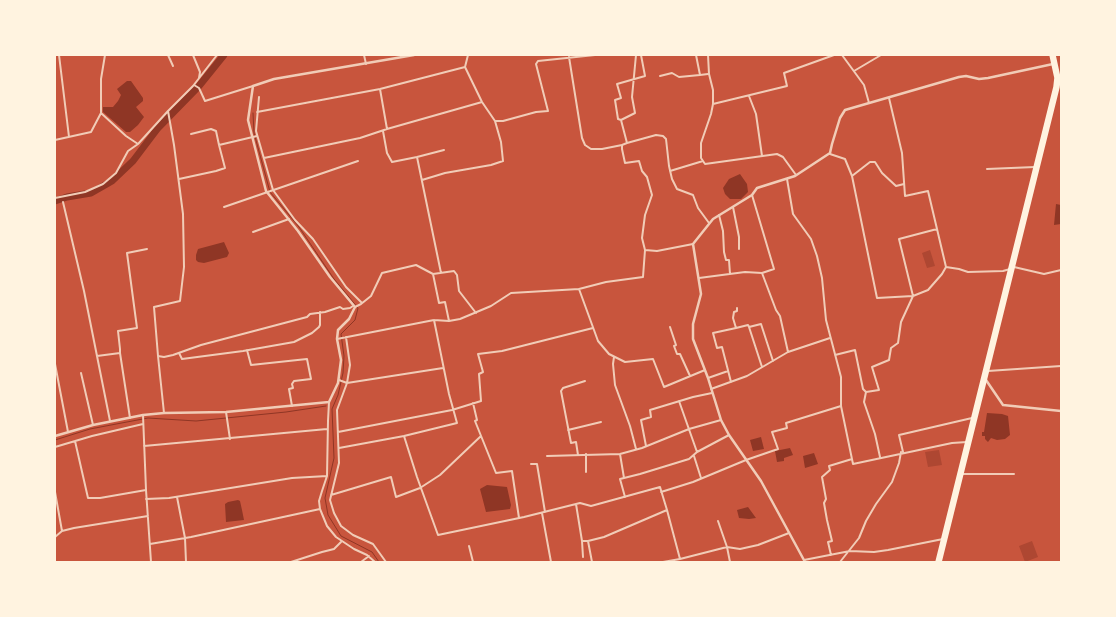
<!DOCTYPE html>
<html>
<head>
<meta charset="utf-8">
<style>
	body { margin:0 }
	#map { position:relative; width:1116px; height:617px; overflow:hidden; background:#c8553d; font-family:Montserrat,sans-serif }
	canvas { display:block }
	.frame { position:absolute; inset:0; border:56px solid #fff3e0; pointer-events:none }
</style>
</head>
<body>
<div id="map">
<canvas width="1116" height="617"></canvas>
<div class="frame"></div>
</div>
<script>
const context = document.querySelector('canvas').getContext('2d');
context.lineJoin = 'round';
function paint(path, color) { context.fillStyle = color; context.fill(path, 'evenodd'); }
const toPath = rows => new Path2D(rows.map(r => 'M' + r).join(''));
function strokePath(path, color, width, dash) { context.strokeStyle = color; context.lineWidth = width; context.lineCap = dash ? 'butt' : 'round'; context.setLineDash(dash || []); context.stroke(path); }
paint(toPath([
	[930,250,935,266,927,268,922,253],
	[939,450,942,465,928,467,925,452],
	[1032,541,1038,557,1025,562,1019,546]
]), '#ae4732');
paint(toPath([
	[127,81,131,81,143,98,143,101,136,107,144,117,138,125,130,132,126,132,103,112,103,107,113,107,118,101,121,95,117,89],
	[740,174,747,184,748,192,741,199,730,199,725,194,723,188,729,179],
	[1056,204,1061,205,1061,224,1054,225],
	[224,242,229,253,227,257,204,263,198,262,196,260,196,255,198,249],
	[987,413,1002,414,1008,416,1010,435,1005,439,997,440,991,438,988,442,985,439,985,436,982,436,982,432,984,432],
	[761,437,764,449,753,451,750,440],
	[790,448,793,455,784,458,784,461,777,462,775,451],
	[814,453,818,464,805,468,803,456],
	[487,485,507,487,511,505,510,509,486,512,480,489],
	[238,500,240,501,242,510,244,520,226,522,225,504,228,502],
	[748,507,756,518,749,519,739,518,737,510]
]), '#8f3625');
strokePath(toPath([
	[253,113,254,133,270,192,299,227,334,279,358,308,355,320,341,334,344,356,343,373,338,395,332,409,334,458,325,498,328,515,341,536,372,552,379,562],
	[55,440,90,429,148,418,196,421,286,412,326,406]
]), '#8f3625', 1);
strokePath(toPath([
	[55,201,67,197,91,193,112,181,133,161,158,128,199,86,224,55]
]), '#8f3625', 7);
strokePath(toPath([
	[59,55,69,137],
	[105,55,101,79,101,113,126,136,138,144],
	[168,55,173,66],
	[193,55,200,72,199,78],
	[364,55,366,64],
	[468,55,465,67,482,102,495,121,503,121,536,112,548,111,536,64,538,61,595,55],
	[636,55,632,97,635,113,621,120,627,143,622,145,622,149,625,163,639,161,642,171,647,177,652,195,645,215,642,238,645,250],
	[696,55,700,75,708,74],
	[708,55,709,74,713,90,713,104,711,114,701,143,701,158,705,164,777,154,783,157,796,175],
	[842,55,864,85,869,103],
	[569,57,582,138,585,145,591,149,602,149,622,145],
	[854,71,881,55],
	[660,76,672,73,679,77,700,75],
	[194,85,199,88,205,101,253,86],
	[380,89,387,129,482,102],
	[749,96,756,114,762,156],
	[259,97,256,131,273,190,295,220,313,239,346,287,362,303],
	[889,98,902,153,905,196,928,191,946,267],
	[713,104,787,86,784,73,834,55],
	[257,112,380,89,465,67],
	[621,120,618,119,615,100,621,98,617,84,645,76,641,55],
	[383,131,387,153,392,162,417,157,441,273],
	[191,134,211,129,216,131,219,145,257,136],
	[55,140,91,132,101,113],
	[627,143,656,135,663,136,666,139,669,166,672,179,677,189,693,195,698,208,709,223],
	[830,154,845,159,852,176,877,298,913,296,899,239,937,229],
	[417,157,444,150],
	[264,158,360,138,387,129],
	[987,169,1035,167],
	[670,171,703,161],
	[852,176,870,162,875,162,882,173,896,186,904,184],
	[179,179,216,171,225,168,219,145],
	[787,179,793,214,811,239,817,256,822,278,826,320,841,377,841,406,853,464,952,443,967,442],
	[422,180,445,173,491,165,503,161,501,142,495,121],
	[752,195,774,269,762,273],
	[55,198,85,192,103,184,116,173,128,151,138,144,168,111,193,86,217,55],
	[63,202,84,291,110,421],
	[224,207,358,161],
	[733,207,739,237,739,249],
	[719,215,723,231,724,252,726,260,729,260,730,274],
	[253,232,289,219],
	[946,267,959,269,968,272,1003,271,1010,269],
	[1014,267,1044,274,1061,270],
	[433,274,439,303,445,302,449,321],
	[699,278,745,272,762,273,776,310,780,316,788,352],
	[579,289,598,341,609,354,625,362,653,359,664,387,705,370],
	[355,307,361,304,371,296,382,273,416,265,433,274,454,271,457,275,459,291,476,313],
	[737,308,737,311,734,312,733,318,736,328,748,325,749,327,761,324,773,361],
	[434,320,449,394,457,423,404,436,417,477,438,535,524,517,580,503,591,506,660,487,667,510,604,537,588,541],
	[670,327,676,345,674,346,677,354,680,354,690,376],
	[749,327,762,367],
	[346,337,350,365,347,383,337,410,339,463,330,500,334,513,341,526,353,535,373,544,386,562],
	[337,339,434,320,449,321,460,319,491,306,511,293,579,289,606,282,643,277,645,250,657,251,693,244],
	[247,350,251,365,307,359,311,379,294,381,292,384,293,388,289,389,292,406],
	[120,353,130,418],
	[179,353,182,359,243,351,294,342,312,333,319,327,320,325,320,312],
	[835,355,855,350,863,389,866,392,879,390,872,367,889,360,891,348,898,343,901,322,913,296,928,290,942,274,946,267],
	[97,356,120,353,120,349,118,331,137,328,127,253,147,249],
	[158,356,154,307,180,301,184,267,183,214,174,145,168,111],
	[614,357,613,364,615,385,630,426,636,449],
	[55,364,68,432],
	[988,371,1061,366],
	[81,373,93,425],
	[708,378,728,371],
	[339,380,347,383,443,368],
	[731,382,722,347,717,348,713,333,736,328],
	[711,389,747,376,788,352,830,338],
	[866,392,864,402,875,434,880,457],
	[679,401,697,452],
	[329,402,328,421,327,476,322,491,319,501,320,509,327,526,336,537,354,549,367,555,375,562],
	[473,403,477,420,475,421,496,473,512,471,519,518],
	[226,412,230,439],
	[164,413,158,356,164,357,173,355,201,345,307,317,310,314,325,312,340,307,343,309,350,308,353,306],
	[143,415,146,490,151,562],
	[568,430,601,422],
	[338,432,452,410,481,401,479,374,483,372,478,354,502,351,593,328],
	[75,441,88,498,100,498,146,490],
	[144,446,327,429],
	[646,446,641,420,651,417,650,410,693,397,712,393],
	[55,447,92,436,143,424],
	[339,448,404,436],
	[903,452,899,435,972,418],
	[620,454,624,478],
	[578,455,576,442,571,443,561,391,563,388,585,381],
	[547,456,620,454,642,448,689,429,721,420],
	[694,456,701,478],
	[531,464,537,464,545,512],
	[586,472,586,454],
	[962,474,1014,474],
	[55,492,62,531],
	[661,492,693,482,746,460,778,449,772,432,787,428,786,423,841,406],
	[331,495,391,477,396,497,420,488,440,475,481,436],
	[177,497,185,538,186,562],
	[625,497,620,479,640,474,689,459,697,452,729,435],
	[146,499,169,498,292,478,327,476],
	[576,504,582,541,588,541,592,562],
	[667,510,680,559],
	[542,513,551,562],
	[718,521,727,547,730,562],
	[55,537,62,531,74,528,148,516],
	[582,541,583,557],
	[150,544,191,537,320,509],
	[469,546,473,562],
	[831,555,828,542,832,541,827,520,824,503,826,499,822,477,830,470,829,466,852,459],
	[804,560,850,551,874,552,888,550,943,539],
	[291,562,322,552,334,549,341,542],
	[361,562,369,556],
	[663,562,680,559,727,547,740,549,758,545,789,533],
	[840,562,859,538,866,521,876,504,892,482,899,463,901,452]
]), '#f1ccb7', 2);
strokePath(toPath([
	[986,380,1003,405,1061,411],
	[55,436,93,425,143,415,164,413,226,412,329,402,338,383,341,360,337,339,338,330,349,319,355,307,330,277,298,231,266,191,248,120,253,86,274,79,414,55],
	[805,562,761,481,729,435,721,420,708,378,693,339,693,324,701,294,693,244,713,219,752,195,757,188,795,176,830,153,832,144,840,118,845,110,959,77,966,76,979,79,988,78,1053,64]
]), '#f1ccb7', 2.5);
strokePath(toPath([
	[937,562,1055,87,1056,78,1051,55],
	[940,562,1058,87,1059,78,1054,55]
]), '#fff3e0', 3.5);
</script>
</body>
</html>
